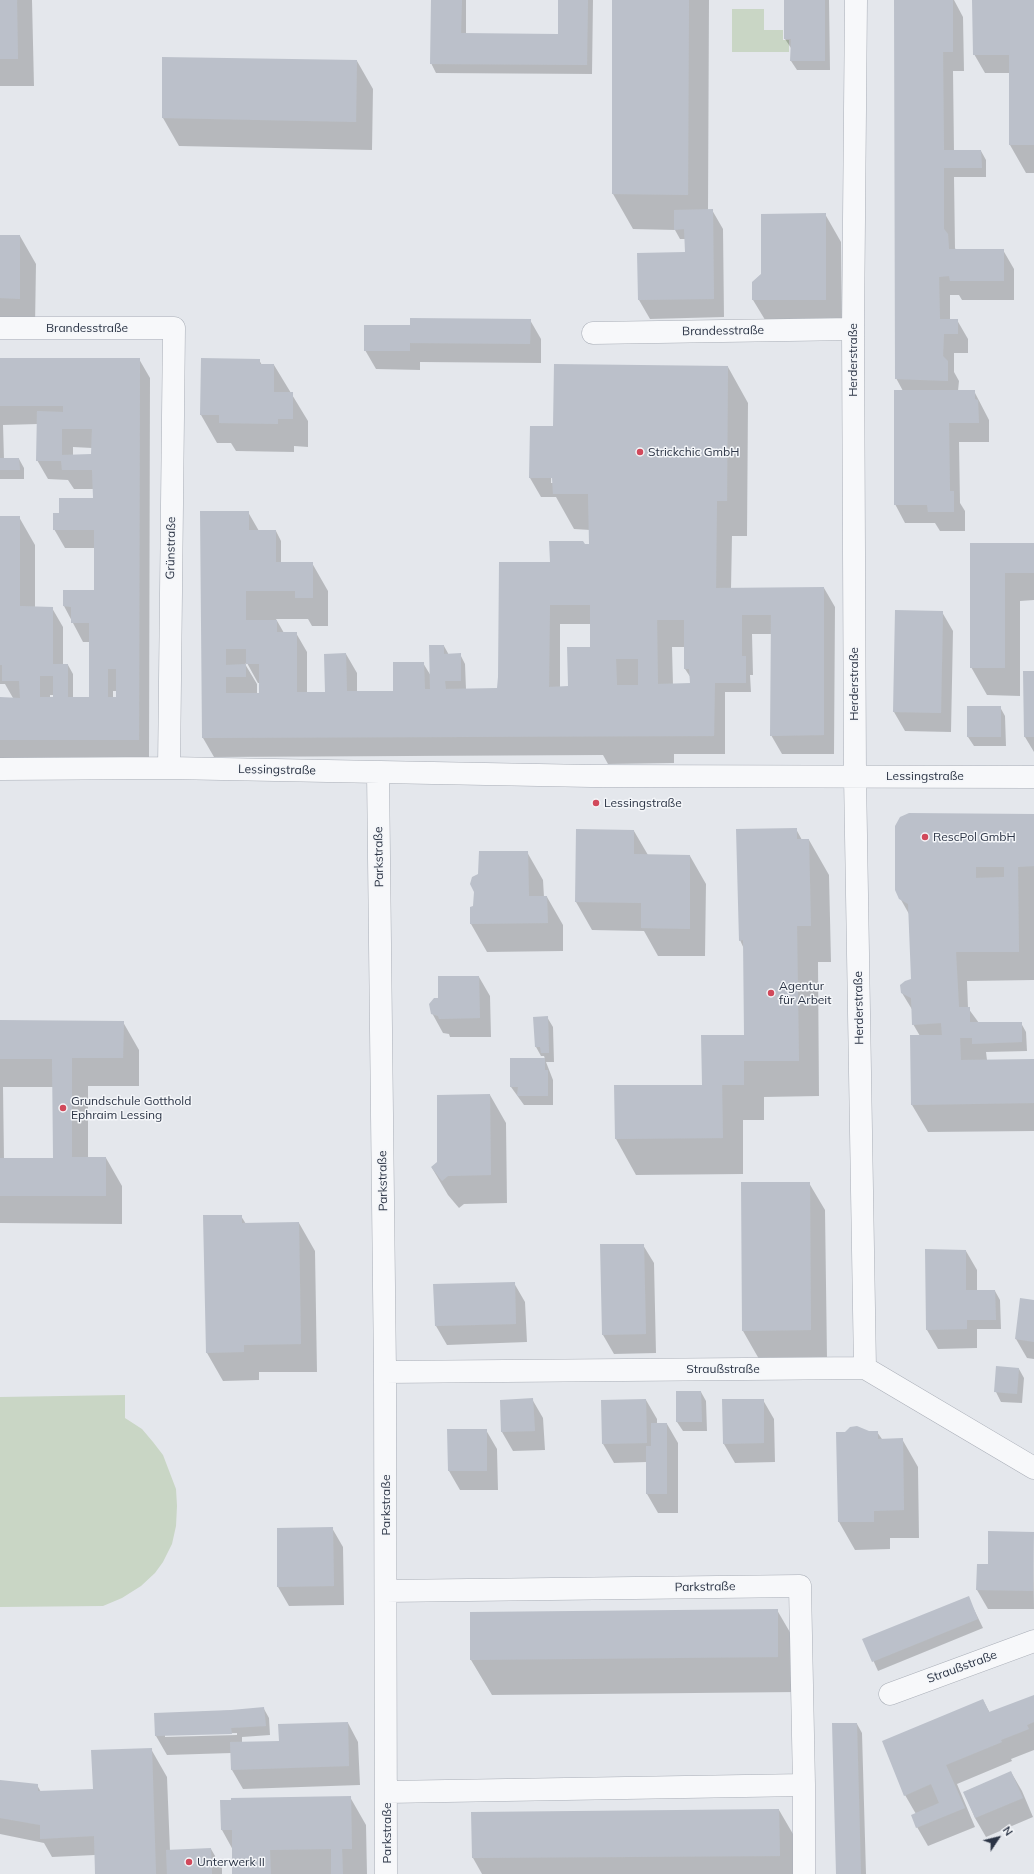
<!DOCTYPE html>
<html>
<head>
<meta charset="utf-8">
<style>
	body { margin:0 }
	#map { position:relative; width:1034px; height:1874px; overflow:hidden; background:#e4e7ec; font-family:Mulish,sans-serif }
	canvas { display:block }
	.north { position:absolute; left:978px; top:1818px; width:40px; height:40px; -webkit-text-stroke:3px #f4f6f9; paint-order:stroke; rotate:55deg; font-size:11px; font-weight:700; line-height:16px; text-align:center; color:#2b3445 }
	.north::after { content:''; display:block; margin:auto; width:14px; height:18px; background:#2b3445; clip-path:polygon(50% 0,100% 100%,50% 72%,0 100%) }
</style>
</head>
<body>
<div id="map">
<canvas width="1034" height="1874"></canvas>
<div class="north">N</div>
</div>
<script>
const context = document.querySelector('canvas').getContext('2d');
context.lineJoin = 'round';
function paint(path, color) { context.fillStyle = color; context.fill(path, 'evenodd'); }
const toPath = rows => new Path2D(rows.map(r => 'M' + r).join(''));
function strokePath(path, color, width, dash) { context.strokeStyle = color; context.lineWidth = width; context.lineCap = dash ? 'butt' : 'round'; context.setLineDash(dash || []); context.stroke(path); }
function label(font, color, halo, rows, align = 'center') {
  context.font = font + ' Mulish,sans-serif'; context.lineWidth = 3; context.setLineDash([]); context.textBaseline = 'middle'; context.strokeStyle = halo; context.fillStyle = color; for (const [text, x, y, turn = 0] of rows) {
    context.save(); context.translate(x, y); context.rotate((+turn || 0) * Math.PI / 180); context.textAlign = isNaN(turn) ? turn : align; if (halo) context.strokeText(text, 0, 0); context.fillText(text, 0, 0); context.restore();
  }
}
paint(toPath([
	[732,9,764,9,764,30,783,30,783,40,789,40,789,52,732,52],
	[125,1395,125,1418,142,1429,153,1442,163,1455,176,1489,177,1506,176,1526,172,1544,163,1562,155,1573,141,1586,122,1598,103,1606,0,1607,0,1397]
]), '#c9d6c5');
paint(toPath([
	[0,0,32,0,34,86,0,86],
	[432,0,466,0,466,34,559,35,559,0,593,0,592,74,436,73,431,63],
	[613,0,709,0,708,210,712,210,723,229,724,317,650,319,639,300,686,253,686,239,680,239,675,230,633,229,613,194],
	[785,0,829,0,830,70,797,70,791,61,791,48,785,39],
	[895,0,954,0,963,17,964,71,953,71,954,151,981,151,986,160,986,177,954,177,955,248,956,250,1003,250,1014,269,1014,300,962,300,959,295,950,295,950,320,957,320,968,339,968,353,954,353,954,372,959,381,958,391,974,391,989,420,989,442,959,442,960,503,965,511,965,531,940,531,935,523,905,523,895,504,903,391,896,378],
	[973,0,1034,0,1034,173,1026,173,1010,145,1010,73,985,73,974,54],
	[163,58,357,61,373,89,372,150,179,146,163,118],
	[825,214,841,242,842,328,770,328,753,300,753,282],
	[0,236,20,236,36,264,35,326,0,326],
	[530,320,541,339,541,363,420,362,420,370,376,369,365,350,411,326],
	[0,359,139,359,150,378,149,758,0,759,0,698,13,698,5,684,0,684,0,517,19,517,35,545,35,608,52,608,63,627,63,665,68,665,73,674,73,698,91,698,90,642,83,642,64,606,95,591,95,548,65,548,54,529,60,514,94,499,94,489,74,489,68,480,48,479,37,460,38,424,3,425,4,459,19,459,24,468,24,479,0,479],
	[73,447,92,448,92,455,73,456],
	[113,691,117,691,117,698,113,698],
	[50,695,54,695,54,698,50,698],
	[259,360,262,365,274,365,308,421,308,447,294,446,294,452,236,451,231,443,217,443,201,415],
	[728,367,748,403,747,536,732,536,731,589,824,588,835,607,834,754,782,754,771,735,772,634,752,634,753,675,750,675,751,692,725,692,725,754,674,754,674,763,608,764,603,755,214,757,203,738,201,512,248,512,259,531,276,531,281,541,281,563,312,563,328,591,328,626,312,626,308,619,276,619,284,633,296,633,307,652,307,693,326,693,346,654,357,673,357,692,394,692,423,663,431,676,444,646,449,655,460,654,465,664,466,689,498,689,551,563,585,545,590,544,590,530,574,529,556,497,541,497,530,478,554,427],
	[552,445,553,483,551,483],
	[560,624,591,624,591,648,569,687,560,687],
	[672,647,685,647,685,669,691,678,691,684,673,685],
	[247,663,258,683,260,683,260,694,257,694,257,684,245,664],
	[1034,543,1034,600,1020,601,1020,696,987,695,971,667,971,544],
	[942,612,953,631,951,732,905,731,894,712],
	[1034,672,1034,752,1025,737],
	[968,707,1000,707,1005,716,1006,746,974,746,968,737],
	[1034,815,1034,980,967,981,968,1008,979,1023,1021,1023,1026,1032,1027,1051,986,1052,987,1060,1034,1060,1034,1131,928,1132,912,1105,920,1036,913,1024,913,1011,902,993,912,980,909,914,900,898],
	[796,829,802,840,809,840,829,875,831,962,818,962,819,1096,764,1097,764,1120,743,1120,743,1174,636,1175,616,1139,703,1086,745,1036,744,949,740,940],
	[577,830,634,831,648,855,690,856,706,884,705,956,658,956,644,931,592,930,576,902],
	[527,852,543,880,544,897,547,897,563,925,563,951,487,952,471,924,479,875],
	[479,977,490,996,491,1037,450,1037,449,1034,443,1033,432,1013,439,998],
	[547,1017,553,1027,554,1062,546,1062,553,1080,553,1105,524,1105,511,1087,511,1059,545,1059,544,1056,541,1056,536,1047,534,1018],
	[0,1021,123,1022,139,1050,139,1086,88,1086,88,1158,106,1158,122,1186,122,1224,0,1223],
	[3,1087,53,1087,54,1159,4,1159],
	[490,1095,506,1123,507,1203,464,1204,459,1208,448,1195,432,1168,438,1162],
	[809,1183,825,1210,827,1358,759,1359,743,1331],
	[241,1216,246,1224,299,1223,315,1251,317,1372,259,1372,259,1380,223,1381,207,1353],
	[643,1245,654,1263,656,1353,614,1354,603,1335],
	[966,1251,977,1270,977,1291,995,1291,1000,1300,1001,1329,977,1329,977,1348,938,1349,927,1330],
	[514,1283,525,1302,527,1342,447,1345,436,1326],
	[1021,1299,1034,1301,1034,1359,1027,1358,1016,1339],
	[997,1367,1019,1369,1024,1378,1022,1403,1001,1402,996,1392],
	[677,1392,701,1392,706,1401,707,1431,683,1431,677,1422],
	[532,1399,543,1418,545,1450,513,1451,502,1432,501,1401],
	[646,1400,657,1419,657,1424,667,1424,678,1443,678,1513,658,1513,647,1494,647,1462,614,1463,603,1444],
	[763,1400,774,1419,775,1462,735,1463,724,1444],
	[448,1430,486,1430,497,1449,498,1490,460,1490,449,1471],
	[869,1432,877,1432,882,1439,902,1439,918,1467,919,1538,890,1538,890,1549,855,1550,839,1522],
	[332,1528,343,1547,344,1605,289,1606,278,1587],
	[1033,1533,1034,1609,988,1609,977,1590,978,1565,989,1565],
	[968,1597,983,1628,878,1671,864,1640],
	[777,1610,798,1646,798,1692,492,1695,471,1660],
	[1034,1696,1034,1750,1011,1759,1012,1761,957,1784,975,1827,928,1846,917,1827,916,1814,905,1795,983,1700,990,1713],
	[264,1709,269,1718,270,1735,242,1737,242,1742,280,1742,348,1723,358,1742,360,1785,243,1789,232,1770,232,1753,167,1755,156,1736,155,1714],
	[237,1733,237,1735,165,1737,165,1735],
	[857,1724,862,1733,866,1874,837,1874],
	[151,1749,167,1777,170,1851,211,1849,222,1868,222,1874,96,1874,95,1855,52,1857,44,1843,0,1834,0,1781,37,1785,41,1792,94,1790],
	[1011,1772,1022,1791,1033,1817,986,1837,975,1818,964,1792],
	[350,1797,366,1825,367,1874,233,1874,233,1850,222,1830,222,1801],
	[779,1810,800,1846,800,1874,482,1874,473,1858,472,1813]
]), '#0003');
paint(toPath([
	[0,0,17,0,18,59,0,59],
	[431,0,462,0,461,33,558,34,558,0,588,0,587,65,430,64],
	[612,0,689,0,688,195,612,194],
	[784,0,825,0,825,61,790,61,791,39,784,39],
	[894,0,953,0,953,52,943,52,944,150,981,150,982,168,944,168,944,229,948,234,949,249,1004,249,1004,281,950,281,949,276,939,277,940,319,958,319,958,334,944,334,943,356,948,361,948,381,895,379],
	[972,0,1034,0,1034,145,1009,145,1009,55,973,55],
	[162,57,357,60,356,122,162,118],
	[713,209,714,299,638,300,637,253,685,252,684,229,674,230,674,210],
	[826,213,826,300,752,300,752,282,761,274,761,214],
	[0,235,20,235,20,299,0,298],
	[410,318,531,319,530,344,410,343,410,351,364,351,364,325,410,325],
	[0,358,140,358,139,740,0,740,0,697,20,698,19,681,2,681,2,665,0,665,0,516,20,516,20,606,53,607,53,664,68,664,68,697,89,697,89,623,71,623,71,607,63,606,63,590,94,590,94,530,53,530,53,513,59,513,59,498,93,498,92,470,62,470,61,461,36,461,37,411,63,412,63,406,0,406],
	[62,429,92,429,91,454,62,455],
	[108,669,116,669,116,697,108,697],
	[40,676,53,676,53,697,40,697],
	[201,358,260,359,260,364,274,364,274,392,293,392,293,419,278,419,278,424,219,423,219,415,200,415],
	[554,364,728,366,727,501,717,501,716,588,824,587,824,735,770,736,771,615,742,615,742,656,746,656,746,683,715,683,714,736,202,738,200,511,249,511,249,530,276,530,276,562,313,562,313,598,295,598,295,591,246,591,246,620,277,620,277,632,297,632,297,692,325,692,324,654,346,653,347,691,393,691,393,662,424,662,425,689,430,689,429,645,444,645,444,654,461,653,461,681,445,681,446,689,497,688,498,677,499,562,550,562,549,541,583,541,585,544,589,544,588,494,553,494,552,478,529,478,530,426,553,426],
	[550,605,590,605,590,647,567,647,568,686,549,687],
	[657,620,684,620,684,669,689,669,690,683,658,684],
	[226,649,246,649,246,664,259,664,259,693,226,693,226,677,246,677,246,664,226,665],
	[616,659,638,659,638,685,617,685],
	[894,390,975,390,975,399,978,400,979,423,949,423,950,491,954,491,954,512,928,512,927,505,894,505],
	[0,458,19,458,20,470,0,470],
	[970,543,1034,543,1034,573,1005,573,1005,668,970,668],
	[895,610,943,611,941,713,893,712],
	[1023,671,1034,671,1034,737,1024,737],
	[967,706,1001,706,1001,737,967,737],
	[909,813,1034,814,1034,866,1018,867,1019,952,956,952,959,1007,970,1007,970,1022,1022,1022,1022,1042,972,1044,972,1038,960,1038,961,1060,1034,1059,1034,1103,911,1105,910,1035,942,1035,941,1023,912,1025,911,998,901,993,900,985,905,981,911,979,908,904,899,899,895,890,895,826,900,817],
	[976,867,1004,867,1004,877,976,878],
	[797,828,797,839,809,839,811,926,797,926,799,1061,744,1061,744,1085,722,1085,723,1138,615,1139,614,1085,702,1085,701,1035,744,1035,743,940,739,941,736,829],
	[576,829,634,830,634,854,690,855,690,929,641,928,641,903,575,902],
	[479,851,528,851,529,896,547,896,548,923,470,924,470,907,473,906,474,892,470,884,472,877,478,874],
	[438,976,479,976,480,1018,439,1019,438,1016,431,1014,429,1004,434,998,438,998],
	[548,1016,549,1053,541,1053,540,1047,535,1047,533,1017],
	[0,1020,124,1021,123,1058,72,1058,72,1157,106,1157,106,1196,0,1196,0,1158,53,1158,52,1059,0,1059],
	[510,1058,545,1058,545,1070,548,1070,548,1096,517,1096,518,1087,510,1087],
	[490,1094,491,1175,448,1176,442,1181,431,1167,437,1162,437,1095],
	[741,1182,810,1182,811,1330,742,1331],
	[203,1215,242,1215,242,1223,299,1222,301,1344,244,1345,244,1352,206,1353],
	[600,1244,644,1244,646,1334,602,1335],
	[925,1249,966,1250,966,1290,995,1290,996,1320,967,1320,967,1329,926,1330],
	[515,1282,516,1324,435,1326,433,1284],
	[1020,1298,1034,1300,1034,1342,1015,1339],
	[996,1366,1019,1368,1017,1394,994,1392],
	[676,1391,701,1391,702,1422,676,1422],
	[533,1398,535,1431,501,1432,500,1400],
	[646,1399,647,1443,602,1444,601,1400],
	[722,1399,764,1399,764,1443,723,1444],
	[651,1423,667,1423,667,1494,646,1494,646,1446,651,1446],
	[857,1426,869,1431,878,1431,878,1439,903,1438,904,1510,874,1511,874,1522,838,1522,836,1432,845,1432,850,1427],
	[447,1429,487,1429,487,1471,448,1471],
	[333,1527,334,1586,277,1587,277,1528],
	[988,1531,1034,1532,1033,1591,976,1590,977,1564,988,1564],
	[969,1596,978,1619,872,1662,862,1639],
	[778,1609,778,1657,470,1660,470,1612],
	[1034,1695,1034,1722,1027,1725,1029,1729,1001,1740,1002,1742,946,1765,965,1808,916,1828,911,1815,939,1803,931,1784,904,1796,882,1741,983,1699,989,1712],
	[264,1707,266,1726,231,1728,232,1734,155,1736,154,1713,231,1710],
	[348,1722,349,1766,231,1770,230,1742,279,1741,278,1724],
	[832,1723,857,1723,861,1874,836,1874],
	[152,1748,156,1874,95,1874,94,1836,40,1839,40,1825,0,1818,0,1780,38,1784,38,1791,93,1789,91,1750],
	[1011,1771,1023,1798,975,1818,963,1792],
	[351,1796,352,1849,342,1849,343,1874,331,1874,331,1849,270,1850,271,1874,232,1874,232,1830,221,1830,220,1800,231,1800,231,1798],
	[779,1809,780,1856,472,1858,471,1812],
	[211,1848,212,1874,167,1874,166,1850]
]), '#bbc0ca');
const minor = toPath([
	[856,0,853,329,855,776,865,1368],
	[0,328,174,328,169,768],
	[593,333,853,329],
	[0,769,169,768,591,776,1034,777],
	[378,772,385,1372,386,1874],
	[385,1372,865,1368,1034,1468],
	[386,1591,800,1586,804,1785],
	[890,1694,1034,1641],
	[387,1792,804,1785,804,1874]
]);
strokePath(minor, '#a9aeb7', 23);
strokePath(minor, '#f7f8fa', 22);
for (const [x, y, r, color] of [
	[640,452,4,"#d1495b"],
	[596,803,4,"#d1495b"],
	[925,837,4,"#d1495b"],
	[771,993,4,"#d1495b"],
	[63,1108,4,"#d1495b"],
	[189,1862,4,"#d1495b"]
]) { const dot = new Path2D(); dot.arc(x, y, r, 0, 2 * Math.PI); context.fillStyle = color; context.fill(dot); strokePath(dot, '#f4f6f9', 1.5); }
label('12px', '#2b3445', '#f4f6f9', [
	["Brandesstraße",87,328],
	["Brandesstraße",723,331,-1],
	["Herderstraße",853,360,-90],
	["Grünstraße",171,548,-89],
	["Herderstraße",854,684,-90],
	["Lessingstraße",277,770,1],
	["Lessingstraße",925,776],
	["Parkstraße",379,857,-91],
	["Herderstraße",859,1008,-91],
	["Parkstraße",383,1181,-91],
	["Straußstraße",723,1369],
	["Parkstraße",386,1505,-90],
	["Parkstraße",705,1587,-1],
	["Straußstraße",962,1667,-20],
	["Parkstraße",387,1833,-90]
]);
label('12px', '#2b3445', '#f4f6f9', [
	["Strickchic GmbH",648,452],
	["Lessingstraße",604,803],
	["RescPol GmbH",933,837],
	["Agentur",779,986],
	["für Arbeit",779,1000],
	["Grundschule Gotthold",71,1101],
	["Ephraim Lessing",71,1115],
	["Unterwerk II",197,1862]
], 'left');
</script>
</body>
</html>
